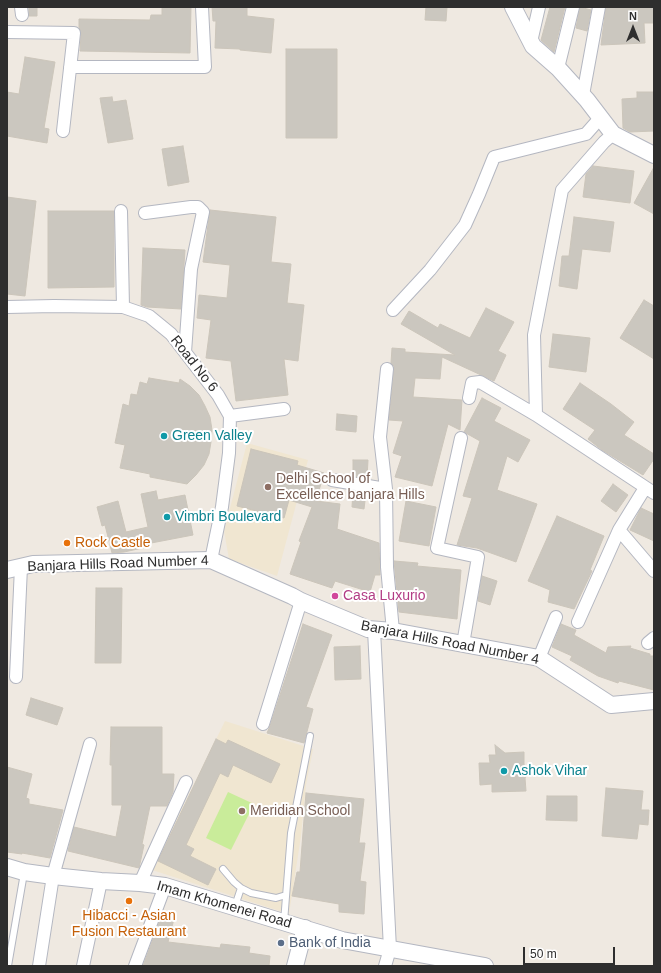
<!DOCTYPE html>
<html>
<head>
<meta charset="utf-8">
<style>
	body { margin:0 }
	#map { position:relative; width:661px; height:973px; overflow:hidden; background:#efe9e1; font-family:Arial,sans-serif }
	canvas { display:block }
	.frame { position:absolute; inset:0; border:8px solid #2e2e2e; pointer-events:none }
	.north { position:absolute; left:613px; top:8px; width:40px; height:40px; -webkit-text-stroke:3px #fff; paint-order:stroke; rotate:0deg; font-size:11px; font-weight:700; line-height:16px; text-align:center; color:#2e2e2e }
	.north::after { content:''; display:block; margin:auto; width:14px; height:18px; background:#2e2e2e; clip-path:polygon(50% 0,100% 100%,50% 72%,0 100%) }
	.scale { position:absolute; left:523px; top:947px; width:92px; height:18px; box-sizing:border-box; border:2px solid #2e2e2e; border-top:0; padding-left:5px; font-size:12px; line-height:14px; white-space:nowrap; color:#2e2e2e; -webkit-text-stroke:3px #fff; paint-order:stroke }
</style>
</head>
<body>
<div id="map">
<canvas width="661" height="973"></canvas>
<div class="frame"></div>
<div class="north">N</div>
<div class="scale">50 m</div>
</div>
<script>
const context = document.querySelector('canvas').getContext('2d');
context.lineJoin = 'round';
function paint(path, color) { context.fillStyle = color; context.fill(path, 'evenodd'); }
const toPath = rows => new Path2D(rows.map(r => 'M' + r).join(''));
function strokePath(path, color, width, dash) { context.strokeStyle = color; context.lineWidth = width; context.lineCap = dash ? 'butt' : 'round'; context.setLineDash(dash || []); context.stroke(path); }
function label(font, color, halo, rows, align = 'center') {
  context.font = font + ' Arial,sans-serif'; context.lineWidth = 4; context.setLineDash([]); context.textBaseline = 'middle'; context.strokeStyle = halo; context.fillStyle = color; for (const [text, x, y, turn = 0] of rows) {
    context.save(); context.translate(x, y); context.rotate((+turn || 0) * Math.PI / 180); context.textAlign = isNaN(turn) ? turn : align; if (halo) context.strokeText(text, 0, 0); context.fillText(text, 0, 0); context.restore();
  }
}
paint(toPath([
	[247,443,308,460,277,576,229,559,224,531],
	[225,721,313,749,306,785,301,836,289,914,152,870]
]), '#f0e6d1');
paint(toPath([
	[228,792,254,804,231,850,206,838]
]), '#c9ec9a');
const building = toPath([
	[29,7,37,7,37,16,29,16,29,7],
	[162,7,191,7,190,53,80,51,81,34,79,27,79,19,150,20,151,15,162,15,162,7],
	[212,7,247,7,247,16,274,19,271,53,240,50,240,49,215,48,216,21,213,21,212,7],
	[426,7,447,7,446,21,425,20,426,7],
	[550,7,565,7,554,52,541,40,550,7],
	[580,7,591,10,587,31,576,28,580,7],
	[606,7,654,7,654,23,644,23,645,43,601,45,606,7],
	[286,49,337,49,337,138,286,138,286,49],
	[25,57,55,62,44,128,49,129,47,143,7,136,7,92,19,94,25,57],
	[637,92,654,92,654,131,630,132,623,128,622,99,637,98,637,92],
	[112,97,113,102,126,100,133,139,108,143,100,98,112,97],
	[183,146,189,182,168,186,162,149,183,146],
	[593,166,634,171,630,203,583,197,586,174,593,166],
	[654,167,654,214,634,203,654,167],
	[7,197,36,201,25,296,7,294,7,197],
	[210,210,276,217,271,262,291,264,287,303,304,305,298,361,284,359,288,395,236,401,231,361,206,358,211,320,197,318,199,295,227,298,230,265,203,262,210,210],
	[48,211,114,211,114,287,48,288,48,211],
	[574,217,614,222,610,252,582,249,577,289,559,286,562,256,569,256,574,217],
	[143,248,185,250,181,309,147,307,141,305,143,248],
	[644,300,654,306,654,359,620,338,644,300],
	[486,308,514,322,498,351,506,355,494,381,442,357,440,379,415,378,413,397,462,400,460,430,448,424,432,486,395,477,402,456,393,453,403,421,389,420,394,370,394,366,391,363,392,348,405,349,405,352,455,355,401,324,409,311,438,328,440,324,470,338,486,308],
	[553,334,590,338,586,372,549,367,553,334],
	[149,378,179,383,180,379,190,386,199,395,205,406,210,417,212,430,211,442,209,454,204,465,196,475,187,484,150,477,150,474,120,468,125,445,115,443,123,404,129,406,131,394,137,395,140,382,147,384,149,378],
	[580,383,611,404,634,422,624,435,654,454,654,459,643,475,602,450,588,439,595,430,563,409,580,383],
	[482,398,501,408,494,421,530,440,518,462,507,456,497,490,537,504,516,562,477,548,457,545,472,498,463,496,480,441,464,432,482,398],
	[337,414,357,416,356,432,336,430,337,414],
	[251,449,298,461,297,465,324,473,316,501,340,504,337,529,379,543,380,575,375,575,370,592,335,581,332,588,290,574,301,542,299,541,312,507,289,500,284,518,237,506,251,449],
	[353,460,368,460,367,478,353,476,353,460],
	[613,484,628,495,616,512,601,501,613,484],
	[156,491,158,500,185,495,193,535,146,544,147,547,124,552,112,553,105,525,102,526,97,507,118,501,126,532,148,527,141,494,156,491],
	[353,491,366,493,364,509,352,507,353,491],
	[406,501,436,507,429,546,399,541,406,501],
	[641,508,654,514,654,541,630,530,641,508],
	[557,516,604,536,590,570,592,571,574,609,548,602,550,590,528,581,557,516],
	[394,561,418,563,417,566,461,570,457,619,399,612,394,561],
	[482,576,497,581,490,605,478,601,482,576],
	[96,588,122,588,121,663,95,663,96,588],
	[303,624,332,635,306,707,313,709,304,743,267,733,270,726,303,624],
	[561,624,576,630,574,635,606,653,608,647,631,646,630,648,650,654,650,656,654,656,654,690,619,681,618,683,598,676,570,660,572,656,552,647,561,624],
	[360,646,361,679,335,680,334,647,360,646],
	[31,698,63,708,57,725,26,715,31,698],
	[111,727,162,727,162,774,174,774,173,792,167,806,150,806,142,844,144,845,139,868,68,851,74,827,116,837,122,805,112,805,112,765,110,765,111,727],
	[216,739,226,744,228,740,280,764,271,783,233,765,228,777,220,773,186,845,194,849,190,856,216,869,208,885,158,861,216,739],
	[495,745,505,753,524,752,524,765,528,767,529,772,525,778,526,791,492,792,492,784,480,785,479,763,490,763,489,755,496,755,495,745],
	[7,767,32,774,26,798,29,799,29,804,63,810,50,858,22,853,22,854,7,852,7,767],
	[606,788,643,791,641,810,649,810,648,825,639,824,637,839,602,836,606,788],
	[306,793,364,799,359,843,365,843,360,881,366,882,364,914,339,912,339,904,292,896,297,872,300,872,306,793],
	[547,796,577,796,577,821,546,820,547,796],
	[162,915,174,919,168,942,220,948,221,944,250,947,249,953,270,956,269,966,143,966,162,915]
]);
paint(building, '#cbc7bf');
strokePath(building, '#cbc5ba', 1);
const lane = toPath([
	[223,869,234,882,241,888,251,893,276,898,286,895],
	[235,906,241,888],
	[284,922,291,833,310,736],
	[8,966,24,873]
]);
const street = toPath([
	[21,7,22,15],
	[7,32,74,33,63,131],
	[531,42,539,7],
	[70,67,205,67,202,7],
	[558,68,573,7],
	[583,95,599,7],
	[121,211,123,307],
	[145,213,191,207,198,207,203,212,191,269,185,352],
	[7,307,54,306,123,307,149,316,171,334,218,395,230,416,229,453,222,507,211,560],
	[393,310,430,270,465,225,479,194,494,157,586,134,601,117],
	[469,398,472,383,480,382,536,415,534,335,562,190,604,142,613,134],
	[536,415,654,493],
	[230,416,284,409],
	[461,438,437,548,478,557,463,644],
	[332,480,386,489,387,567,393,631],
	[645,488,619,530,654,571],
	[386,489,380,437,387,369],
	[578,622,619,530],
	[374,630,390,949,385,966],
	[648,643,654,638],
	[539,658,556,617],
	[16,677,21,567],
	[263,724,301,601],
	[140,883,186,782],
	[39,966,53,876,90,744],
	[83,966,101,881],
	[135,966,165,886]
]);
const secondary = toPath([
	[513,7,533,46,558,68,587,100,613,134,654,155],
	[7,570,33,564,211,560,292,596,301,601,368,629,393,631,539,658,611,705,654,701],
	[7,867,24,872,53,876,101,881,140,883,165,886,342,940,485,966],
	[295,966,305,928]
]);
strokePath(lane, '#b4b7c1', 8);
strokePath(street, '#b4b7c1', 14);
strokePath(secondary, '#b4b7c1', 18);
strokePath(lane, '#fff', 6);
strokePath(street, '#fff', 12);
strokePath(secondary, '#fff', 16);
for (const [x, y, r, color] of [
	[164,436,4,"#0f9aa8"],
	[268,487,4,"#8d6e63"],
	[167,517,4,"#0f9aa8"],
	[67,543,4,"#e8710a"],
	[335,596,4,"#d1479c"],
	[504,771,4,"#0f9aa8"],
	[242,811,4,"#8d6e63"],
	[129,901,4,"#e8710a"],
	[281,943,4,"#5c6f8a"]
]) { const dot = new Path2D(); dot.arc(x, y, r, 0, 2 * Math.PI); context.fillStyle = color; context.fill(dot); strokePath(dot, '#fff', 1.5); }
label('14px', '#2e2e2e', '#fff', [
	["Road No 6",194,364,52],
	["Banjara Hills Road Number 4",118,564,-2],
	["Banjara Hills Road Number 4",450,643,11],
	["Imam Khomenei Road",224,905,16]
]);
label('14px', '#0d838f', '#fff', [
	["Green Valley",172,436],
	["Vimbri Boulevard",175,517],
	["Ashok Vihar",512,771]
], 'left');
label('14px', '#785e54', '#fff', [
	["Delhi School of",276,479],
	["Excellence banjara Hills",276,495],
	["Meridian School",250,811]
], 'left');
label('14px', '#c56008', '#fff', [
	["Rock Castle",75,543],
	["Hibacci - Asian",129,916,"center"],
	["Fusion Restaurant",129,932,"center"]
], 'left');
label('14px', '#b23c85', '#fff', [
	["Casa Luxurio",343,596]
], 'left');
label('14px', '#4e5e75', '#fff', [
	["Bank of India",289,943]
], 'left');
</script>
</body>
</html>
